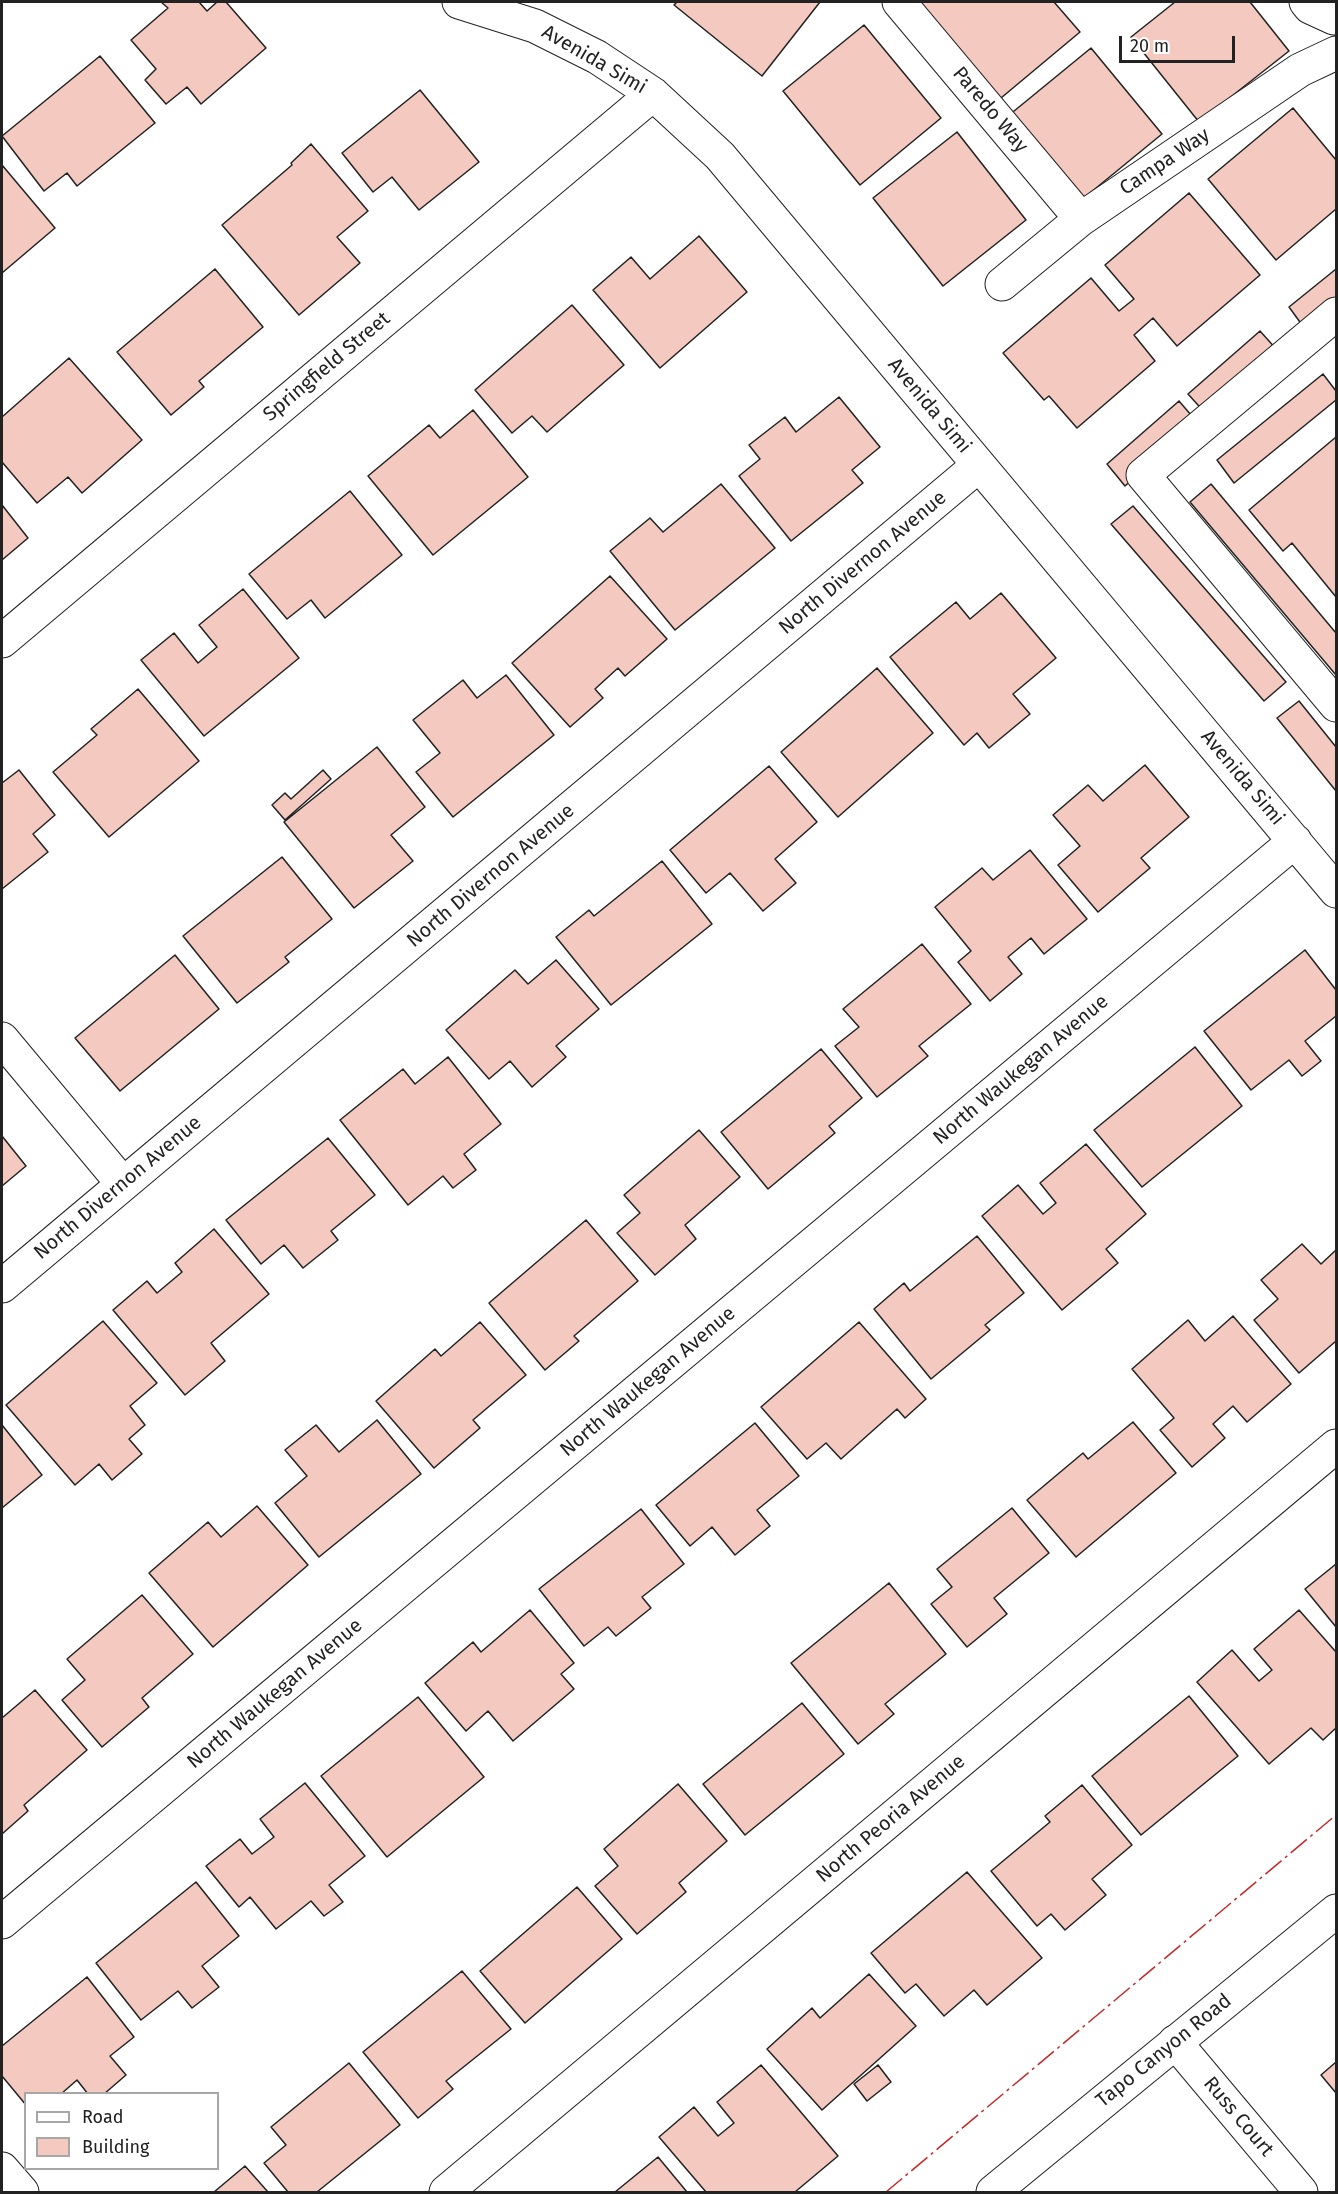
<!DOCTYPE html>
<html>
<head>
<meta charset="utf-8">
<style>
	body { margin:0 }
	#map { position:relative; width:1338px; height:2194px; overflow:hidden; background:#fff; font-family:"Fira Sans",sans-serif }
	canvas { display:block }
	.frame { position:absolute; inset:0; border:3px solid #222; pointer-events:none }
	.legend { position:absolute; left:24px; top:2092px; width:195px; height:78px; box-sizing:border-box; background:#fff; border:2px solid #a7a7a7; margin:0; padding:8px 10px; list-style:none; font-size:18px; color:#222 }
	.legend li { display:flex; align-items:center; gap:12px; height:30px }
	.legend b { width:30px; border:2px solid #a7a7a7 }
	.scale { position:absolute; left:1119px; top:36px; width:116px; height:27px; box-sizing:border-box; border:3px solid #222; border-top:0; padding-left:8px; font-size:18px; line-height:21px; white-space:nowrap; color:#222; -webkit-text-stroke:4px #fff; paint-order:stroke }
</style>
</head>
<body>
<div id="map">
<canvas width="1338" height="2194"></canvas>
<div class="frame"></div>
<ul class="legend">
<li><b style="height:8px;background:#fff"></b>Road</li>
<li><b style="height:16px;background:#f3c9c0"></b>Building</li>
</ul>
<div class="scale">20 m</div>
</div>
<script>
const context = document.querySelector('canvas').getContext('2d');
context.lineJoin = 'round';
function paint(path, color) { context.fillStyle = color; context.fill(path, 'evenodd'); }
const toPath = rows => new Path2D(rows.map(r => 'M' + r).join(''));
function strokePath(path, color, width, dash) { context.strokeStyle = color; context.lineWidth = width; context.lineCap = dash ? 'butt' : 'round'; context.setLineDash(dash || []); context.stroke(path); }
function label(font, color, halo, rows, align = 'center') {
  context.font = font + ' "Fira Sans",sans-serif'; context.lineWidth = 4.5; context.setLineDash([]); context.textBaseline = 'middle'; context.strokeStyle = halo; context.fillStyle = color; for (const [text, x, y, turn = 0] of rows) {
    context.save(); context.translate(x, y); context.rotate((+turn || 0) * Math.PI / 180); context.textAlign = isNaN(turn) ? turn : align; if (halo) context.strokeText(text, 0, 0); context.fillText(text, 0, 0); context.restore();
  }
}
const building = toPath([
	[161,2,199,2,207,11,217,2,226,2,266,48,201,104,187,87,166,104,145,80,156,69,131,40,168,8,161,2],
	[677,2,820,2,762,76,674,5,677,2],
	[923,2,1054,2,1080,32,995,103,915,8,923,2],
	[1175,2,1250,2,1289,51,1199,122,1131,37,1175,2],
	[864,25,941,118,860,185,783,91,864,25],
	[1091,48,1162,134,1079,202,1008,116,1091,48],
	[100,56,155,123,77,186,67,173,44,191,2,136,100,56],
	[420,90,479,162,419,210,392,177,373,192,342,153,420,90],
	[1293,108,1336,160,1336,209,1276,260,1208,179,1293,108],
	[957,132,1026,220,943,286,873,198,957,132],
	[311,144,368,211,337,237,360,263,299,315,222,225,292,165,291,163,311,144],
	[2,165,55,228,2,273,2,165],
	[1189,193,1260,275,1177,346,1153,318,1134,335,1155,361,1077,428,1049,396,1044,400,1003,353,1091,278,1119,311,1134,299,1105,265,1189,193],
	[699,236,747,292,660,368,593,290,631,257,650,279,699,236],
	[215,269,263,327,199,381,204,387,171,415,117,352,215,269],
	[1336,269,1336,304,1305,329,1289,307,1336,269],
	[572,305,624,365,547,432,532,416,512,433,475,390,572,305],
	[1260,331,1278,351,1207,415,1188,394,1260,331],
	[69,358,142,440,82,493,68,477,37,503,2,462,2,417,69,358],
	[1323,374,1336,391,1336,400,1234,483,1217,460,1323,374],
	[839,397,880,447,852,470,863,483,791,541,739,476,760,459,749,445,785,417,796,432,839,397],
	[1179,401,1197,422,1125,486,1107,464,1179,401],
	[473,410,528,477,433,555,368,476,429,425,440,438,473,410],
	[1336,437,1336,597,1292,543,1283,551,1249,510,1336,437],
	[721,484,775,548,675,630,610,551,650,518,663,532,721,484],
	[1211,484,1336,633,1336,675,1190,502,1211,484],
	[350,491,402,555,325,618,311,600,287,619,249,574,350,491],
	[2,505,28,538,2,560,2,505],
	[1133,506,1286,682,1264,701,1111,524,1133,506],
	[610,576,667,639,625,676,618,668,595,689,603,698,570,727,512,663,610,576],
	[243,589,299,658,204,736,141,660,174,633,198,663,217,647,199,625,243,589],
	[1001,593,1056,658,1013,694,1030,714,989,748,977,733,964,745,890,657,956,602,970,619,1001,593],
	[877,668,933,733,838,817,781,752,877,668],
	[506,675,554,735,453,817,416,772,440,753,413,720,463,680,477,698,506,675],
	[138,689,199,761,109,837,53,772,97,735,91,729,138,689],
	[1299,701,1336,747,1336,791,1277,718,1299,701],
	[377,747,425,807,391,835,413,861,354,908,284,822,377,747],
	[1145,765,1189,817,1141,858,1150,868,1098,912,1058,865,1080,846,1053,815,1088,785,1103,801,1145,765],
	[769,766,817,822,775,859,796,883,763,911,730,873,706,893,670,850,769,766],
	[19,770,55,815,33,834,48,852,2,889,2,783,19,770],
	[323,770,331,779,285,820,272,805,285,793,291,799,323,770],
	[1030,850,1087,919,1044,954,1031,938,1008,957,1022,974,990,1001,958,962,971,951,935,907,982,868,993,880,1030,850],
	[282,857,332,919,285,957,289,962,237,1003,183,936,282,857],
	[662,861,712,924,611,1005,556,937,589,910,594,916,662,861],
	[922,944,971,1004,919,1046,928,1056,877,1097,835,1046,859,1027,843,1009,922,944],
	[1305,950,1336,990,1336,1016,1305,1041,1321,1061,1302,1076,1289,1060,1251,1090,1204,1031,1305,950],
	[175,955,219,1009,120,1091,75,1038,175,955],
	[556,960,599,1009,556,1046,566,1057,532,1087,510,1061,489,1079,446,1030,515,970,528,984,556,960],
	[1195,1047,1242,1106,1142,1187,1094,1130,1195,1047],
	[821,1049,862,1098,829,1126,835,1133,768,1189,721,1132,821,1049],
	[448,1057,501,1124,464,1154,476,1170,453,1188,443,1176,408,1205,340,1120,403,1069,415,1084,448,1057],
	[699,1130,740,1177,685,1225,696,1239,655,1275,617,1233,640,1213,624,1195,699,1130],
	[2,1136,26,1166,2,1186,2,1136],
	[328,1138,375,1195,331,1231,338,1240,303,1268,284,1245,261,1264,226,1220,328,1138],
	[1086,1144,1146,1214,1106,1249,1118,1263,1062,1310,982,1216,1018,1185,1043,1214,1056,1203,1040,1183,1086,1144],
	[586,1220,638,1281,574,1336,579,1341,545,1370,489,1303,586,1220],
	[214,1229,269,1294,211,1343,225,1361,185,1395,113,1310,147,1281,157,1293,182,1272,175,1263,214,1229],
	[977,1236,1024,1293,985,1325,990,1330,931,1379,874,1309,904,1283,910,1291,977,1236],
	[1302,1244,1321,1264,1336,1250,1336,1341,1299,1373,1254,1320,1278,1299,1261,1280,1302,1244],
	[1233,1316,1291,1384,1247,1422,1233,1406,1213,1424,1225,1438,1192,1467,1160,1430,1174,1418,1132,1369,1188,1320,1205,1341,1233,1316],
	[103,1321,157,1383,130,1406,145,1425,129,1439,142,1454,112,1480,99,1464,75,1485,6,1405,103,1321],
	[480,1322,526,1375,473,1420,480,1428,434,1468,376,1401,435,1349,441,1356,480,1322],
	[859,1322,926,1399,905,1418,897,1409,841,1459,826,1443,807,1459,761,1407,859,1322],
	[377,1420,421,1474,319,1557,275,1503,307,1476,285,1450,316,1425,339,1452,377,1420],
	[1133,1422,1176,1473,1076,1557,1027,1500,1083,1453,1088,1459,1133,1422],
	[755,1423,799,1476,757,1510,770,1526,735,1555,712,1527,690,1546,656,1505,755,1423],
	[2,1425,42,1475,2,1508,2,1425],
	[257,1506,308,1565,213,1647,149,1573,208,1522,221,1537,257,1506],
	[1012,1508,1049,1553,994,1598,1007,1614,967,1647,931,1604,952,1587,937,1569,1012,1508],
	[641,1509,684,1564,642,1597,651,1608,616,1636,608,1627,584,1646,539,1589,641,1509],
	[1336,1564,1336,1627,1305,1589,1336,1564],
	[889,1583,946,1654,885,1704,894,1714,858,1744,791,1663,889,1583],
	[142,1595,193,1654,142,1698,149,1707,102,1747,62,1700,85,1680,67,1659,142,1595],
	[530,1610,574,1663,561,1674,574,1689,513,1741,488,1711,466,1731,425,1683,473,1642,481,1652,530,1610],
	[1299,1610,1336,1652,1336,1728,1323,1740,1311,1728,1269,1764,1197,1682,1232,1650,1259,1681,1272,1670,1254,1649,1299,1610],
	[35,1690,87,1750,24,1805,28,1811,2,1834,2,1718,35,1690],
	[1189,1696,1238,1756,1141,1835,1092,1776,1189,1696],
	[418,1697,484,1777,387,1857,321,1776,418,1697],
	[802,1703,844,1754,745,1835,703,1784,802,1703],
	[305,1783,365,1856,329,1885,343,1902,324,1916,311,1901,276,1929,250,1897,239,1907,206,1866,240,1839,252,1854,274,1837,260,1819,305,1783],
	[678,1784,727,1841,679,1883,686,1892,637,1934,595,1886,618,1866,604,1849,678,1784],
	[1082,1785,1132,1845,1092,1879,1106,1895,1065,1930,1051,1914,1037,1926,991,1871,1050,1822,1045,1816,1082,1785],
	[967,1872,1042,1958,987,2005,974,1990,944,2016,916,1984,905,1993,871,1953,967,1872],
	[196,1882,239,1936,202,1966,219,1987,192,2008,178,1991,141,2020,96,1963,196,1882],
	[577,1887,622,1939,525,2023,480,1971,577,1887],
	[462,1971,511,2029,446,2081,453,2089,418,2118,363,2052,462,1971],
	[869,1974,916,2026,822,2110,767,2049,812,2008,820,2018,869,1974],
	[87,1977,134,2037,110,2056,126,2075,104,2094,88,2094,77,2080,61,2094,26,2094,26,2105,2,2076,2,2046,87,1977],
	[1336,2062,1336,2093,1321,2075,1336,2062],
	[349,2063,400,2125,317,2192,288,2192,264,2163,286,2145,271,2127,349,2063],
	[761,2065,838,2156,795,2192,706,2192,659,2137,694,2107,718,2136,734,2123,717,2102,761,2065],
	[878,2065,891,2082,867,2101,854,2084,878,2065],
	[658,2157,687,2192,615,2192,658,2157],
	[245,2166,268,2192,214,2192,245,2166]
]);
paint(building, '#f3c9c0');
strokePath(building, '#222', 1.5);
const minor = toPath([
	[459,2,535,26,597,57,653,94,720,156,1336,891],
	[899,2,1081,219],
	[1306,2,1310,7,1334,18],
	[1002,284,1081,219,1300,70,1336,53],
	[1336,314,1143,475,1336,705],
	[2,641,653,94],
	[2,1039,123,1184],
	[2,1286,979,465],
	[2,1922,1295,841],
	[1175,2042,1301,2192],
	[2,2169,22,2192],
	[446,2192,1336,1446]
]);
const major = toPath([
	[993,2192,1336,1911]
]);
strokePath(minor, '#222', 35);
strokePath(major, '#222', 35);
strokePath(minor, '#fff', 33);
strokePath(major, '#fff', 33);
strokePath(toPath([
	[886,2192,1336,1815]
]), '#c62828', 1.5, [21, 4.5, 3, 4.5]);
label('20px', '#222', '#fff', [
	["Avenida Simi",594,60,30],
	["Paredo Way",990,110,50],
	["Campa Way",1165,162,-34],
	["Springfield Street",327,367,-40],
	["Avenida Simi",929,406,50],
	["North Divernon Avenue",863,563,-40],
	["Avenida Simi",1242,778,50],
	["North Divernon Avenue",491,876,-40],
	["North Waukegan Avenue",1021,1070,-40],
	["North Divernon Avenue",118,1188,-40],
	["North Waukegan Avenue",648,1382,-40],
	["North Waukegan Avenue",275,1694,-40],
	["North Peoria Avenue",891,1819,-40],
	["Tapo Canyon Road",1164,2051,-39],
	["Russ Court",1238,2117,50]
]);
</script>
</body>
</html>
